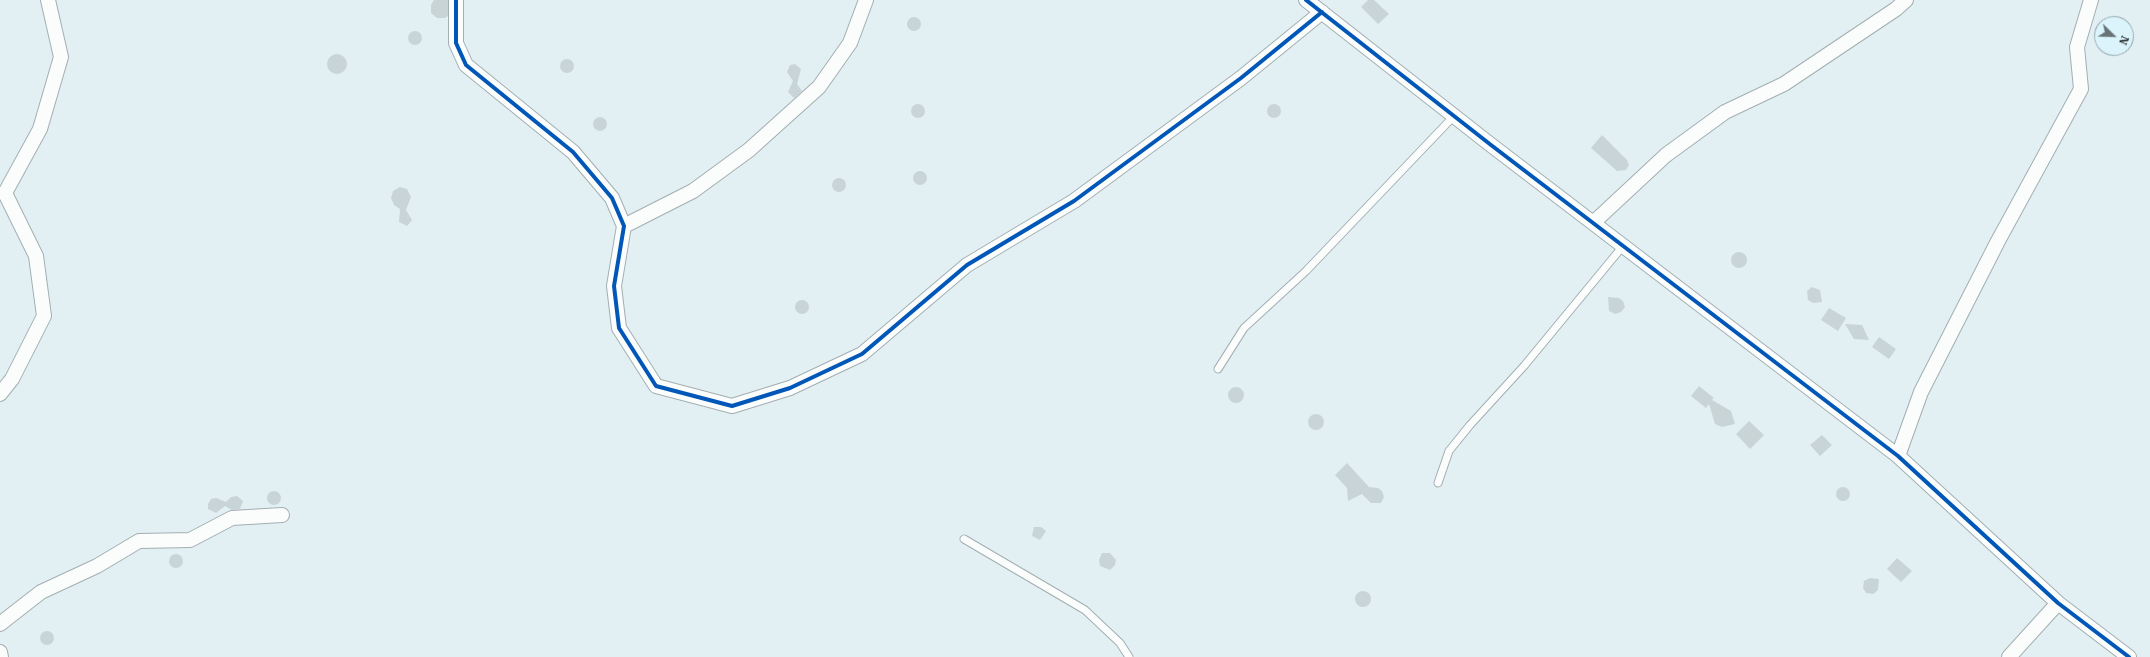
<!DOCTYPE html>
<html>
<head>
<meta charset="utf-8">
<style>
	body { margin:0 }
	#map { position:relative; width:2150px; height:657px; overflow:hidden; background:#e2f0f4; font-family:"IBM Plex Serif",serif }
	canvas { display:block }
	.north { position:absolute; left:2094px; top:16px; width:40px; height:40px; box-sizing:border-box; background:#dbf3fb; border:1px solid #93a5ab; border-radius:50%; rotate:113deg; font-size:11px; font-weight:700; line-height:16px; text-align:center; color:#273133 }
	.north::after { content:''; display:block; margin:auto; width:14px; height:18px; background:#687477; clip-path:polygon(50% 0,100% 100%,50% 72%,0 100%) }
</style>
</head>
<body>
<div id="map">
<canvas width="2150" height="657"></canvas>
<div class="north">N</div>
</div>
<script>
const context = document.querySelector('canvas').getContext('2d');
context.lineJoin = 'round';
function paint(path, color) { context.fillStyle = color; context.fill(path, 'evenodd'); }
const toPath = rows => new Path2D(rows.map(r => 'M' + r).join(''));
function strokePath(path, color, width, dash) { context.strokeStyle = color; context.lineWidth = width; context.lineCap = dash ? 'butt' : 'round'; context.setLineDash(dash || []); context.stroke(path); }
paint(toPath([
	[434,0,448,0,448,16,445,18,437,18,431,13,431,5],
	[1368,0,1374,0,1389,14,1378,24,1361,7],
	'907 24a7 7 0 1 1 14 0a7 7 0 1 1-14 0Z',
	'408 38a7 7 0 1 1 14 0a7 7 0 1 1-14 0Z',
	'327 64a10 10 0 1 1 20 0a10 10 0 1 1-20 0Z',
	'560 66a7 7 0 1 1 14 0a7 7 0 1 1-14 0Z',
	[795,64,801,69,797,84,802,91,794,98,788,92,793,81,787,72,790,65],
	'1267 111a7 7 0 1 1 14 0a7 7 0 1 1-14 0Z',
	'911 111a7 7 0 1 1 14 0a7 7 0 1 1-14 0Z',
	'593 124a7 7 0 1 1 14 0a7 7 0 1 1-14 0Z',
	[1602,135,1627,160,1629,165,1626,170,1617,171,1591,148],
	'913 178a7 7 0 1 1 14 0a7 7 0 1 1-14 0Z',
	'832 185a7 7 0 1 1 14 0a7 7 0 1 1-14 0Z',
	[400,187,407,189,411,197,406,210,412,220,407,226,399,222,400,209,394,205,391,198,393,191],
	'1731 260a8 8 0 1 1 16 0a8 8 0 1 1-16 0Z',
	[1812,287,1820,290,1822,302,1813,303,1808,300,1807,291],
	[1608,297,1619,298,1623,301,1625,307,1621,312,1615,314,1609,311],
	'795 307a7 7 0 1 1 14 0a7 7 0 1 1-14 0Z',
	[1829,308,1846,318,1838,331,1821,320],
	[1845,324,1862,325,1869,340,1854,339],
	[1879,337,1896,349,1889,359,1872,347],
	[1699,386,1714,398,1712,400,1731,411,1735,424,1722,427,1715,424,1709,404,1706,408,1691,396],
	'1228 395a8 8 0 1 1 16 0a8 8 0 1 1-16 0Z',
	'1308 422a8 8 0 1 1 16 0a8 8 0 1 1-16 0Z',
	[1749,421,1764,435,1750,449,1736,434],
	[1822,435,1832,445,1820,456,1810,445],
	[1347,463,1369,487,1378,488,1382,491,1384,497,1381,503,1371,503,1362,494,1348,501,1347,488,1335,475],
	'1836 494a7 7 0 1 1 14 0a7 7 0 1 1-14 0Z',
	'267 498a7 7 0 1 1 14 0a7 7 0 1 1-14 0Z',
	[237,496,243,501,240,509,232,510,225,506,216,513,208,509,208,504,211,499,216,498,226,502,231,497],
	[1034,527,1041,527,1046,531,1040,540,1032,536],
	[1102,553,1110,553,1116,560,1115,565,1110,570,1100,566,1099,560],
	'169 561a7 7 0 1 1 14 0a7 7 0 1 1-14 0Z',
	[1897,558,1912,571,1901,582,1887,569],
	[1870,578,1879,579,1878,590,1873,594,1866,593,1863,588,1864,581],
	'1355 599a8 8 0 1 1 16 0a8 8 0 1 1-16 0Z',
	'40 638a7 7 0 1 1 14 0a7 7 0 1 1-14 0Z'
]), '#c9d4d7');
const service = toPath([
	[1218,369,1244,328,1306,271,1454,116],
	[1438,483,1449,451,1470,425,1524,366,1623,246],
	[964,539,1085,610,1120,643,1129,657]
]);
const minor = toPath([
	[456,0,456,43,466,65,573,152,612,198,624,226,614,286,619,328,656,386,732,406,790,388,862,354,967,265,1074,201,1241,78,1322,12],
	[1306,0,1491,145,1898,456,2058,603,2129,657],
	[1593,223,1666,155,1725,112,1784,84,1896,9,1906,0],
	[624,226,693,191,749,150,819,87,850,43,866,0],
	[0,394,12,379,44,316,36,256,5,193,40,129,61,57,48,0],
	[1898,456,1921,392,1998,241,2081,89,2077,47,2091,0],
	[0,624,41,592,97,566,139,541,190,540,232,518,282,515],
	[0,652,1,657],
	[2009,657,2058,603]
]);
strokePath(service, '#a3aeb1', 9);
strokePath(minor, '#a3aeb1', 16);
strokePath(service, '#fbfdfd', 7);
strokePath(minor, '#fbfdfd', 14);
strokePath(toPath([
	[456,0,456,43,466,65,573,152,612,198,624,226,614,286,619,328,656,386,732,406,790,388,862,354,967,265,1074,201,1241,78,1322,12],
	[1306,0,1491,145,1898,456,2058,603,2129,657]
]), '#0057b8', 4);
</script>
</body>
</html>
